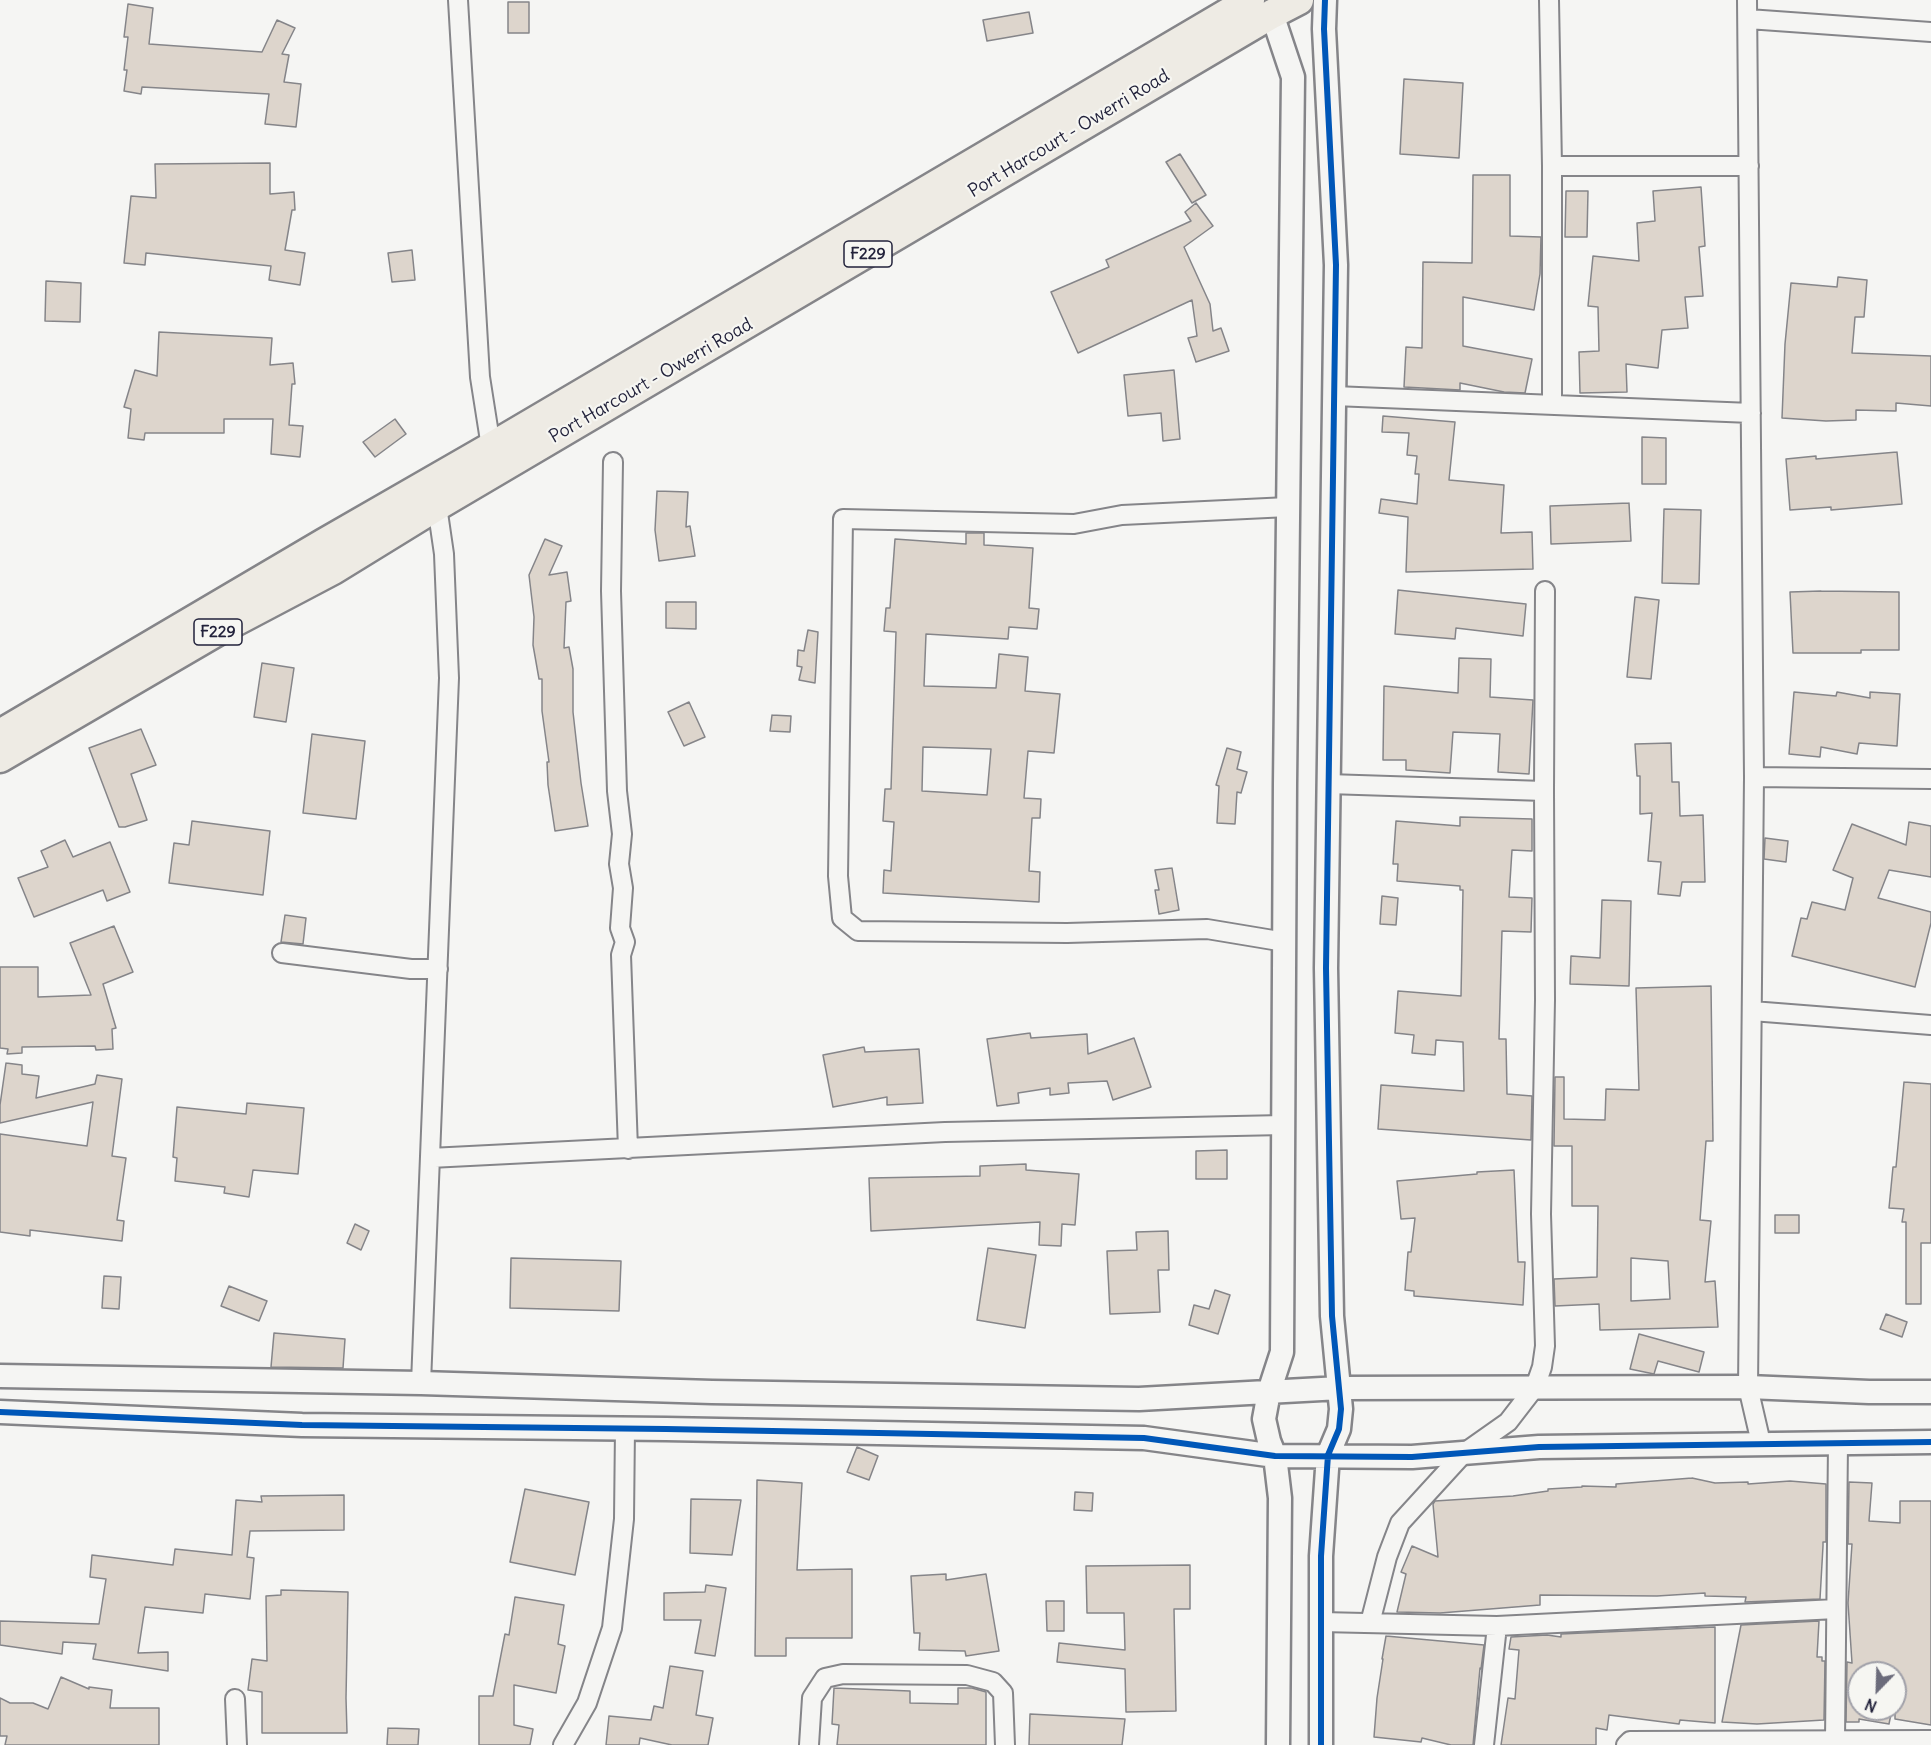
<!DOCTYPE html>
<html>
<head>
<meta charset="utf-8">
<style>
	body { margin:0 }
	#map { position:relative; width:1931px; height:1745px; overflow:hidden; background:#f5f5f3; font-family:Delius,sans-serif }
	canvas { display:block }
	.north { position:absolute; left:1847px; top:1661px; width:60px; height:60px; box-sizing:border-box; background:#f6f6f2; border:2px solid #a1a1a9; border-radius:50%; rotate:203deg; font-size:16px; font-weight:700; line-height:24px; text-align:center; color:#22223b }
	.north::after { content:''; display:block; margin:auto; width:21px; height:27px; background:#6c6c7b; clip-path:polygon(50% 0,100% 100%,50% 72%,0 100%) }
</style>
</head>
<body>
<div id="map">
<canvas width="1931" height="1745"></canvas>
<div class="north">N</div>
</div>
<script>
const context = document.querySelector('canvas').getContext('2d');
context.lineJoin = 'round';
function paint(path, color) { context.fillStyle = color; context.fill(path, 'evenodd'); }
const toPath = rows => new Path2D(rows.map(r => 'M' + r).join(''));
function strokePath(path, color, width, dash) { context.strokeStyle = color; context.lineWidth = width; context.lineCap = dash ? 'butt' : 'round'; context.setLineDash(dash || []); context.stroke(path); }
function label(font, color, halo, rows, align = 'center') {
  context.font = font + ' Delius,sans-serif'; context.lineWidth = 4.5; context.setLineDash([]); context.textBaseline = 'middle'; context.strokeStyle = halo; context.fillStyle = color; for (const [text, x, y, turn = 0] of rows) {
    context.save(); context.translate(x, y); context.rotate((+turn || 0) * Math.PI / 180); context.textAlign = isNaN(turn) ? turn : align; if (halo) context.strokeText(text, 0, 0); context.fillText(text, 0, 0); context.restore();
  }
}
const building = toPath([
	[508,2,529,2,529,33,508,33,508,2],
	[128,4,153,8,149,44,262,52,277,20,295,28,282,54,289,55,284,82,301,84,296,127,265,124,269,94,142,87,141,94,124,91,127,70,124,70,128,37,124,37,128,4],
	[1029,12,1033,33,987,41,983,20,1029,12],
	[1404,79,1463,83,1459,158,1400,154,1404,79],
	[1180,154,1206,195,1192,203,1166,162,1180,154],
	[270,163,270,194,294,192,295,210,292,210,285,250,305,253,300,285,269,280,271,266,146,253,145,265,124,263,131,196,156,198,155,164,270,163],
	[1473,175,1510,175,1510,236,1541,237,1540,274,1534,310,1463,297,1463,346,1532,359,1525,393,1504,392,1460,383,1460,390,1404,387,1406,347,1422,348,1423,262,1472,263,1473,175],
	[1701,187,1705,246,1699,247,1703,296,1685,297,1688,328,1662,330,1658,368,1626,364,1627,392,1580,393,1579,352,1599,351,1598,307,1588,306,1593,256,1639,261,1637,223,1655,221,1653,191,1701,187],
	[1566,191,1588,191,1587,237,1565,237,1566,191],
	[1196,203,1213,226,1184,247,1210,304,1213,331,1221,328,1229,351,1196,362,1188,338,1197,336,1192,300,1078,353,1051,292,1109,267,1106,260,1191,221,1185,212,1196,203],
	[412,250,415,280,392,282,388,253,412,250],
	[1838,277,1867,280,1864,317,1855,317,1852,353,1931,356,1931,406,1896,403,1896,411,1856,410,1856,420,1826,421,1782,418,1785,344,1791,283,1837,287,1838,277],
	[46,281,81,283,80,322,45,321,46,281],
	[159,332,272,338,270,365,293,363,295,384,292,384,289,425,303,426,300,457,271,454,273,419,224,419,224,433,145,433,144,440,128,438,131,409,124,407,135,370,157,376,159,332],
	[1174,370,1180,439,1163,441,1161,413,1128,416,1124,375,1174,370],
	[1383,416,1455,422,1449,480,1504,485,1501,533,1532,532,1533,569,1406,572,1408,517,1379,513,1381,499,1417,504,1419,474,1415,474,1417,456,1407,455,1409,433,1382,432,1383,416],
	[395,419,406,434,375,457,363,442,395,419],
	[1642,437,1666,438,1666,484,1642,484,1642,437],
	[1897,452,1902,504,1831,510,1831,507,1790,510,1786,459,1816,456,1816,459,1897,452],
	[657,491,688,492,686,527,690,526,695,556,659,561,655,530,657,491],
	[1629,503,1631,541,1551,544,1550,506,1629,503],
	[1664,509,1701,510,1699,584,1662,583,1664,509],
	[966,533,984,533,984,545,1033,548,1029,608,1039,609,1037,629,1009,627,1008,639,926,634,924,686,996,688,999,654,1028,657,1025,691,1060,694,1054,753,1028,751,1024,798,1041,799,1040,818,1032,818,1029,871,1040,872,1039,902,883,893,884,870,891,871,894,822,883,821,885,789,891,789,896,632,884,631,886,608,890,608,895,539,966,544,966,533],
	[923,747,991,749,987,795,922,791,923,747],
	[545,539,562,546,549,575,567,572,571,601,566,602,564,648,569,647,573,669,573,712,581,783,588,826,555,831,548,785,547,762,549,762,542,711,542,679,539,679,533,645,534,617,529,575,545,539],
	[1398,590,1526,604,1523,636,1456,628,1455,639,1395,634,1398,590],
	[1821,591,1899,592,1899,650,1861,650,1861,653,1793,653,1790,592,1821,591],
	[1635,597,1659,600,1651,679,1627,677,1635,597],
	[666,602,696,602,696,629,666,628,666,602],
	[808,630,818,632,815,683,799,680,802,667,797,666,798,650,804,651,808,630],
	[1459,658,1491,659,1490,697,1533,700,1529,774,1498,772,1500,734,1453,732,1450,773,1406,770,1406,760,1383,760,1384,686,1458,693,1459,658],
	[262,663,294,668,286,722,254,717,262,663],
	[1794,692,1836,696,1837,692,1870,698,1870,692,1900,694,1897,746,1859,743,1857,754,1821,747,1820,757,1789,754,1794,692],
	[689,702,705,737,684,746,668,712,689,702],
	[772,715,791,716,790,732,770,731,772,715],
	[141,729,156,765,131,774,147,820,125,827,119,827,89,748,141,729],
	[312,734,365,741,356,819,303,813,312,734],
	[1671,743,1672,782,1679,782,1680,816,1703,815,1705,882,1682,882,1680,896,1658,894,1661,862,1648,861,1652,813,1640,814,1640,776,1637,776,1635,744,1671,743],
	[1227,748,1241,752,1237,769,1247,772,1241,793,1237,792,1235,824,1217,823,1219,786,1216,785,1227,748],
	[1460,817,1532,819,1532,851,1512,850,1509,897,1532,898,1531,932,1502,931,1499,1039,1506,1039,1507,1094,1532,1096,1531,1140,1378,1129,1381,1085,1464,1091,1463,1042,1436,1040,1435,1055,1412,1053,1414,1035,1395,1033,1398,991,1461,996,1463,890,1460,890,1460,886,1397,881,1398,864,1393,864,1396,821,1460,826,1460,817],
	[192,821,270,831,263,895,169,883,174,843,189,845,192,821],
	[1909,822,1931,826,1931,877,1889,870,1878,898,1931,912,1931,923,1915,987,1792,956,1801,918,1807,919,1812,902,1845,910,1853,878,1833,870,1852,824,1906,845,1909,822],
	[1765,838,1788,841,1786,862,1764,859,1765,838],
	[65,840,73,857,110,842,130,892,107,901,103,890,34,917,18,878,48,867,41,851,65,840],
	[1172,868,1179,910,1159,914,1155,890,1159,890,1155,870,1172,868],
	[1382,896,1398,898,1396,925,1380,924,1382,896],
	[1602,900,1631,901,1629,986,1570,984,1571,956,1600,958,1602,900],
	[285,915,306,918,303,944,281,942,285,915],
	[114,926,133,972,103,984,116,1028,112,1029,113,1049,96,1050,95,1046,22,1047,22,1053,7,1054,8,1049,0,1048,0,967,38,967,38,997,91,995,70,943,114,926],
	[1711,986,1713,1141,1706,1141,1700,1220,1711,1221,1705,1282,1715,1281,1718,1327,1600,1330,1599,1304,1555,1306,1554,1279,1597,1277,1598,1206,1572,1206,1572,1146,1554,1146,1555,1077,1564,1077,1564,1119,1605,1120,1606,1089,1639,1090,1636,988,1711,986],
	[1631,1258,1668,1261,1670,1299,1631,1301,1631,1258],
	[1030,1033,1031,1038,1087,1034,1088,1054,1134,1038,1151,1087,1113,1100,1107,1081,1068,1083,1069,1093,1050,1095,1050,1088,1018,1093,1019,1103,997,1106,987,1039,1030,1033],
	[864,1047,865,1052,919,1049,923,1103,887,1105,887,1097,833,1107,823,1055,864,1047],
	[6,1063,22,1065,22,1074,39,1076,36,1098,95,1084,97,1075,122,1079,112,1156,126,1158,117,1220,124,1221,122,1241,30,1230,30,1236,0,1232,0,1134,87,1146,93,1102,0,1123,0,1105,6,1063],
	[1904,1082,1931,1084,1931,1243,1921,1243,1921,1304,1906,1304,1906,1222,1902,1222,1904,1209,1889,1208,1893,1167,1896,1167,1904,1082],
	[247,1103,304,1108,298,1174,253,1170,249,1197,224,1193,225,1187,175,1181,177,1158,173,1157,177,1107,246,1114,247,1103],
	[1227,1150,1227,1179,1196,1179,1196,1151,1227,1150],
	[1026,1164,1026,1170,1079,1174,1075,1225,1062,1224,1061,1246,1039,1245,1040,1222,871,1231,869,1178,980,1176,980,1166,1026,1164],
	[1514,1170,1518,1262,1525,1262,1523,1305,1414,1296,1414,1291,1405,1290,1408,1252,1411,1252,1415,1218,1401,1219,1397,1181,1477,1174,1477,1172,1514,1170],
	[1775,1215,1799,1215,1799,1233,1775,1233,1775,1215],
	[355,1224,369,1231,361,1250,347,1243,355,1224],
	[1168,1231,1169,1270,1158,1270,1160,1312,1110,1314,1107,1251,1137,1250,1136,1232,1168,1231],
	[988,1248,1036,1255,1025,1328,977,1320,988,1248],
	[511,1258,621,1261,619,1311,510,1308,511,1258],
	[104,1276,121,1277,119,1309,102,1308,104,1276],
	[229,1286,267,1301,259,1321,221,1306,229,1286],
	[1215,1290,1230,1295,1218,1334,1189,1325,1194,1305,1209,1309,1215,1290],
	[1886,1314,1907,1322,1902,1337,1880,1329,1886,1314],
	[274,1333,345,1339,343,1368,271,1367,274,1333],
	[1639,1334,1704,1352,1699,1372,1658,1361,1654,1374,1630,1369,1639,1334],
	[857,1447,878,1456,869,1480,847,1472,857,1447],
	[1692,1478,1715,1483,1748,1482,1748,1484,1790,1481,1826,1484,1826,1542,1823,1542,1823,1546,1820,1599,1745,1602,1746,1597,1705,1596,1705,1593,1657,1596,1540,1595,1540,1605,1440,1613,1397,1612,1406,1574,1401,1572,1412,1546,1438,1557,1433,1504,1435,1501,1513,1496,1548,1491,1548,1489,1582,1487,1582,1486,1616,1487,1616,1484,1692,1478],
	[757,1480,802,1483,797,1570,852,1569,852,1638,786,1638,786,1656,755,1656,757,1480],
	[1849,1482,1872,1483,1869,1521,1900,1523,1900,1501,1931,1501,1931,1725,1895,1719,1895,1673,1859,1673,1859,1709,1892,1709,1889,1724,1859,1719,1859,1722,1846,1722,1847,1662,1852,1663,1848,1603,1852,1544,1848,1544,1849,1482],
	[525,1489,589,1502,575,1575,510,1562,525,1489],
	[1075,1492,1093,1493,1092,1511,1074,1510,1075,1492],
	[344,1495,344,1530,250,1531,247,1557,254,1558,250,1599,205,1594,203,1613,145,1607,138,1653,168,1652,168,1671,93,1659,96,1644,63,1642,62,1654,0,1645,0,1621,99,1624,106,1579,90,1577,92,1555,173,1565,175,1549,232,1555,236,1500,262,1502,261,1496,344,1495],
	[691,1499,741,1500,732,1555,690,1553,691,1499],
	[1190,1565,1190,1609,1174,1609,1176,1711,1126,1712,1125,1669,1057,1662,1059,1643,1125,1650,1124,1613,1087,1613,1086,1566,1190,1565],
	[946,1574,946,1580,986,1574,999,1651,966,1656,965,1651,919,1650,920,1633,914,1633,911,1576,946,1574],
	[706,1585,726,1588,715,1656,695,1653,701,1620,664,1620,664,1593,705,1592,706,1585],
	[281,1590,348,1592,346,1698,347,1733,262,1733,262,1692,248,1690,252,1659,267,1661,266,1596,281,1595,281,1590],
	[515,1597,564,1605,558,1644,565,1646,556,1693,514,1685,514,1725,533,1729,530,1745,479,1745,479,1696,493,1696,505,1634,509,1635,515,1597],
	[1046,1601,1064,1601,1064,1631,1047,1631,1046,1601],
	[1819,1621,1817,1657,1822,1657,1822,1661,1825,1661,1824,1720,1757,1724,1722,1722,1741,1625,1819,1621],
	[1715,1627,1715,1723,1680,1720,1679,1724,1609,1715,1607,1730,1596,1728,1596,1745,1501,1745,1508,1698,1515,1699,1519,1650,1509,1649,1511,1637,1547,1635,1561,1637,1561,1634,1715,1627],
	[1386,1636,1484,1645,1481,1669,1480,1668,1473,1745,1451,1745,1422,1738,1421,1742,1374,1737,1377,1698,1383,1659,1382,1659,1386,1636],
	[670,1666,703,1671,696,1715,713,1718,708,1745,672,1745,640,1738,639,1745,606,1745,609,1716,651,1720,654,1706,663,1708,670,1666],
	[61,1677,89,1689,89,1687,112,1690,110,1708,159,1708,159,1745,5,1745,7,1736,0,1736,0,1698,10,1703,33,1703,48,1709,61,1677],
	[834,1688,910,1691,910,1703,958,1704,958,1688,972,1688,986,1692,986,1745,837,1745,839,1725,832,1724,834,1688],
	[1030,1714,1125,1719,1122,1745,1029,1745,1030,1714],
	[388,1728,419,1729,418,1745,387,1745,388,1728]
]);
paint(building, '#ddd5cc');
strokePath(building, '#858589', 1.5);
const minor = toPath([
	[458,0,480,377,491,447],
	[1549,0,1552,166,1552,405],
	[1747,0,1754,777,1748,1387,1761,1443],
	[1748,19,1931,32],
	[1552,166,1749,166],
	[1334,396,1751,413],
	[613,462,611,591,617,791,622,834,619,864,623,888,620,928,625,942,621,955,628,1149],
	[1754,777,1931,779],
	[1328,784,1544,791],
	[1285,942,1207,929,1067,933,858,931,842,918,838,876,843,519,1074,524,1122,515,1288,507],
	[282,953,411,969,438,969],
	[1752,1011,1931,1025],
	[430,1158,945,1132,1284,1125],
	[421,1383,449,678,444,554,437,506],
	[1321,1622,1497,1626,1836,1609],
	[1370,1623,1387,1557,1400,1523,1464,1453,1508,1422,1535,1387,1542,1367,1545,1346,1541,1214,1545,1000,1544,791,1545,591],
	[235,1699,237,1745],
	[1835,1740,1838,1443],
	[563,1745,587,1703,612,1628,624,1519,625,1428],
	[809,1745,812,1698,825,1678,843,1674,967,1675,993,1682,1003,1693,1005,1745],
	[1484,1745,1497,1626],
	[1626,1745,1630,1741,1931,1740]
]);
const tertiary = toPath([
	[1272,14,1293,77,1285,783,1282,1352,1269,1392,1264,1419,1269,1441,1275,1456,1280,1498,1278,1745],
	[0,1376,421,1383,712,1392,1139,1399,1340,1388,1748,1387,1869,1392,1931,1392],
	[0,1412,302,1425,666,1429,1144,1438,1275,1456,1412,1457,1539,1447,1931,1442],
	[1321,1745,1321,1556,1328,1455,1339,1429,1341,1409,1332,1316,1326,968,1336,265,1324,29,1325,0]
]);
const primary = toPath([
	[0,734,324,543,491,447,1250,0],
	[0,758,223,628,333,570,437,506,1272,14,1299,0]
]);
strokePath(minor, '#858589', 22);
strokePath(tertiary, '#858589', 27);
strokePath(primary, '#858589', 33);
strokePath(minor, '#f5f5f3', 18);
strokePath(tertiary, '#f5f5f3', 22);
strokePath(primary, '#eeebe4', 28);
strokePath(toPath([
	[0,1412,302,1425,666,1429,1144,1438,1275,1456,1412,1457,1539,1447,1931,1442],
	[1321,1745,1321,1556,1328,1455,1339,1429,1341,1409,1332,1316,1326,968,1336,265,1324,29,1325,0]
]), '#0057b8', 6);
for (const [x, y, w] of [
	[868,254,48],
	[218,632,48]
]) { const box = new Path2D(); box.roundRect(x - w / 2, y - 13, w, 26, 4.5); context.fillStyle = '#f6f6f2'; context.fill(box); strokePath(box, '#22223b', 1.5); }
label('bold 16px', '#22223b', null, [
	["F229",868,254],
	["F229",218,632]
]);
label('18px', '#22223b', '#f6f6f2', [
	["Port Harcourt - Owerri Road",1069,134,-31],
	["Port Harcourt - Owerri Road",651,381,-30]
]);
</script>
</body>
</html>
